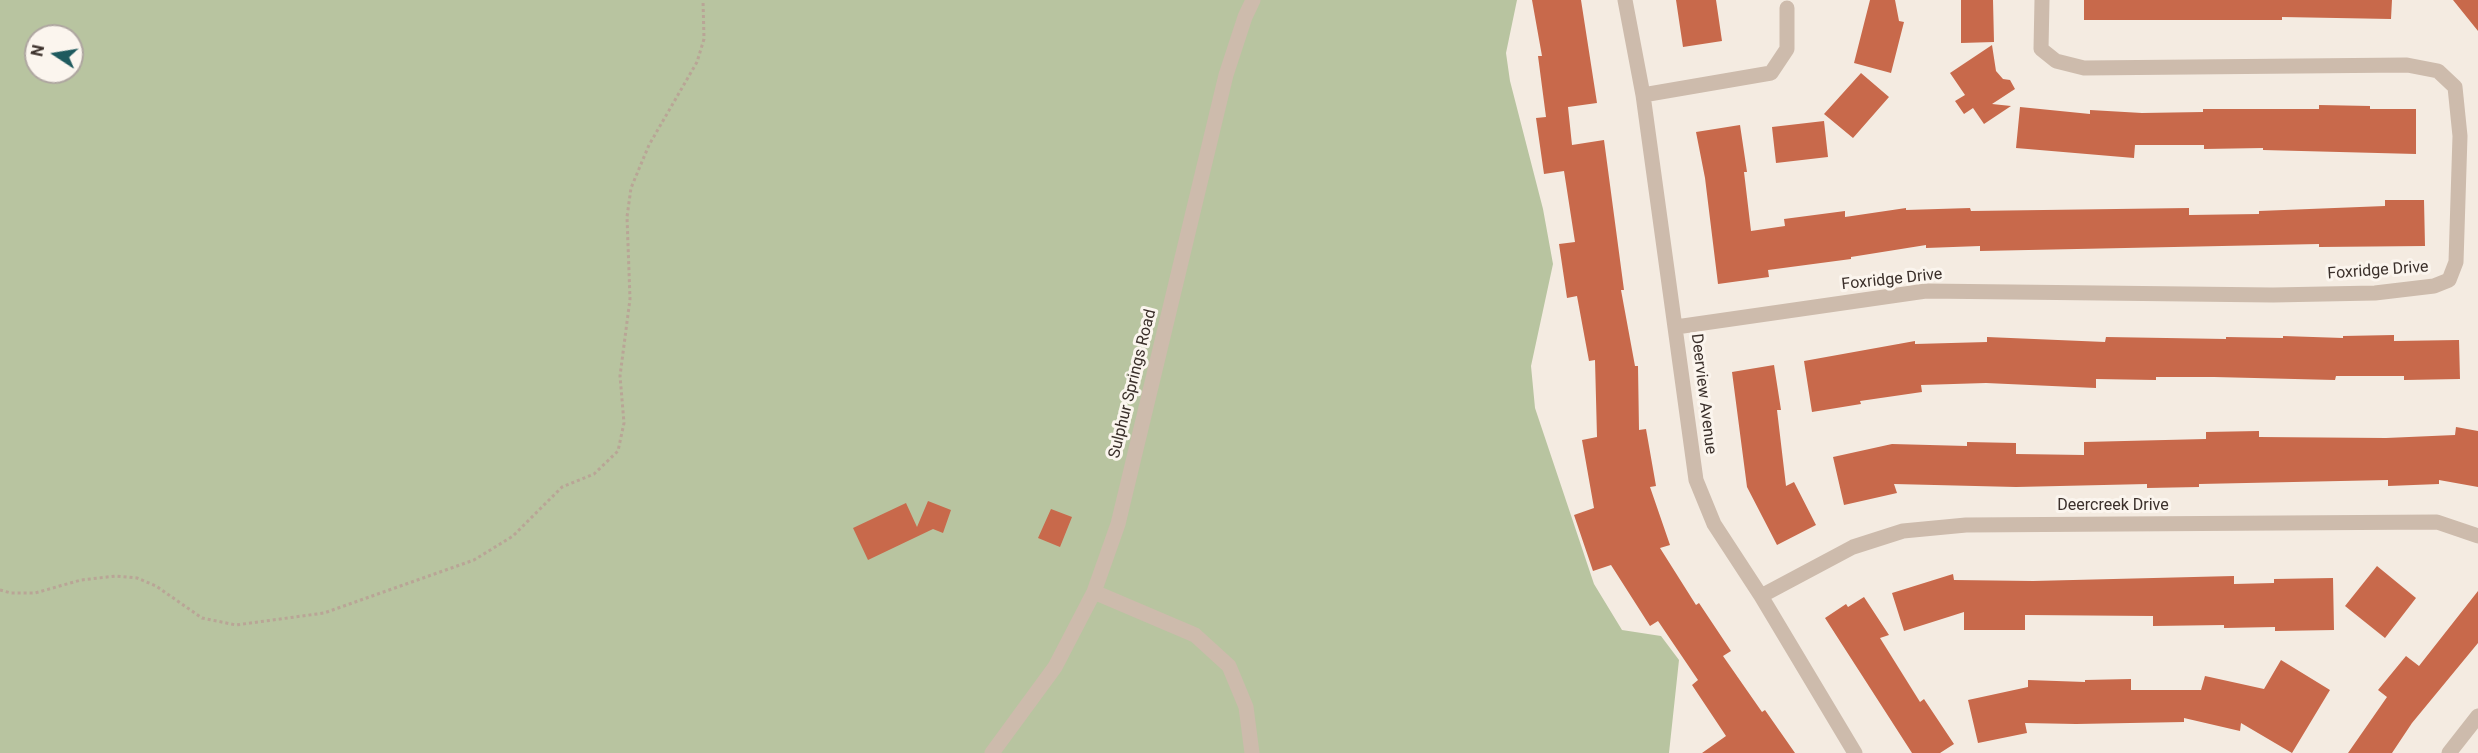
<!DOCTYPE html>
<html>
<head>
<meta charset="utf-8">
<style>
	body { margin:0 }
	#map { position:relative; width:2478px; height:753px; overflow:hidden; background:#f4ebe1; font-family:Roboto,sans-serif }
	canvas { display:block }
	.north { position:absolute; left:24px; top:24px; width:60px; height:60px; box-sizing:border-box; background:#fbf5ee; border:2px solid #aea6a0; border-radius:50%; rotate:282deg; font-size:16px; font-weight:700; line-height:24px; text-align:center; color:#3b302b }
	.north::after { content:''; display:block; margin:auto; width:21px; height:27px; background:#1f5a5e; clip-path:polygon(50% 0,100% 100%,50% 72%,0 100%) }
</style>
</head>
<body>
<div id="map">
<canvas width="2478" height="753"></canvas>
<div class="north">N</div>
</div>
<script>
const context = document.querySelector('canvas').getContext('2d');
context.lineJoin = 'round';
function paint(path, color) { context.fillStyle = color; context.fill(path, 'evenodd'); }
const toPath = rows => new Path2D(rows.map(r => 'M' + r).join(''));
function strokePath(path, color, width, dash) { context.strokeStyle = color; context.lineWidth = width; context.lineCap = dash ? 'butt' : 'round'; context.setLineDash(dash || []); context.stroke(path); }
function label(font, color, halo, rows, align = 'center') {
  context.font = font + ' Roboto,sans-serif'; context.lineWidth = 6; context.setLineDash([]); context.textBaseline = 'middle'; context.strokeStyle = halo; context.fillStyle = color; for (const [text, x, y, turn = 0] of rows) {
    context.save(); context.translate(x, y); context.rotate((+turn || 0) * Math.PI / 180); context.textAlign = isNaN(turn) ? turn : align; if (halo) context.strokeText(text, 0, 0); context.fillText(text, 0, 0); context.restore();
  }
}
paint(toPath([
	[0,0,1517,0,1506,53,1510,81,1543,209,1553,264,1531,366,1535,408,1594,584,1622,630,1661,636,1679,660,1669,753,0,753],
	[36,36,72,36,72,72,36,72]
]), '#b8c4a0');
paint(toPath([
	[1532,0,1581,0,1597,103,1568,107,1572,145,1604,140,1624,290,1621,290,1635,366,1638,366,1639,430,1646,429,1656,486,1650,487,1670,545,1660,548,1696,605,1699,603,1731,651,1723,656,1762,712,1765,710,1795,753,1702,753,1726,736,1692,685,1698,680,1658,621,1650,626,1611,565,1593,571,1574,515,1594,508,1582,440,1597,437,1595,360,1589,361,1577,296,1567,298,1559,244,1575,242,1564,171,1544,174,1536,118,1546,117,1538,56,1542,56],
	[1676,0,1716,0,1722,41,1683,47],
	[1870,0,1895,0,1899,21,1904,22,1891,73,1854,63],
	[1961,0,1993,0,1994,42,1961,43],
	[2084,0,2392,0,2391,19,2282,17,2282,20,2084,20],
	[2453,0,2478,0,2478,31],
	[1992,45,1996,71,2003,79,2010,80,2015,89,1992,104,2011,106,1984,124,1973,108,1964,114,1955,101,1965,95,1950,73],
	[1861,73,1889,97,1853,138,1824,114],
	[2319,105,2370,106,2370,109,2416,109,2416,154,2263,150,2263,148,2204,149,2204,145,2135,145,2134,158,2016,148,2020,107,2090,114,2090,110,2142,113,2203,112,2203,109,2319,109],
	[1824,121,1828,157,1776,163,1772,127],
	[1740,125,1747,172,1744,172,1751,231,1785,226,1784,219,1845,211,1845,217,1906,208,1906,210,1970,208,1971,211,2189,208,2189,215,2259,214,2259,211,2385,206,2385,200,2424,200,2425,246,2319,247,2319,244,1980,251,1980,246,1926,248,1926,245,1851,257,1851,259,1768,270,1769,277,1718,284,1705,178,1696,132],
	[2394,335,2394,341,2459,340,2460,379,2404,380,2404,376,2336,376,2335,380,2214,377,2156,377,2156,380,2096,379,2096,388,1986,383,1921,385,1922,392,1860,401,1861,404,1812,412,1804,361,1915,341,1915,344,1987,342,1987,337,2105,342,2106,337,2226,339,2226,337,2283,338,2283,336,2343,338,2343,336],
	[1774,365,1781,410,1777,410,1786,486,1794,482,1816,525,1777,545,1747,487,1732,372],
	[2456,427,2478,431,2478,487,2439,480,2439,484,2388,486,2388,480,2199,484,2199,487,2147,488,2147,484,2016,487,1894,484,1897,493,1844,505,1833,457,1892,444,1967,446,1967,442,2016,443,2016,454,2084,455,2084,442,2206,439,2206,432,2259,431,2259,437,2386,438,2455,435],
	[928,501,951,510,943,533,933,529,868,560,853,528,906,503,917,527],
	[1051,509,1072,517,1060,547,1038,538],
	[2377,566,2416,598,2385,638,2345,606],
	[1953,574,1954,580,2033,581,2234,576,2234,584,2274,583,2274,579,2333,578,2334,630,2275,631,2275,627,2224,628,2224,625,2153,626,2153,616,2025,615,2025,630,1964,630,1964,612,1904,631,1892,593],
	[2478,591,2478,643,2412,723,2392,753,2348,753,2387,697,2378,690,2406,656,2419,666],
	[1864,597,1889,635,1880,638,1920,702,1924,699,1954,744,1940,753,1912,753,1825,618,1846,604,1848,607],
	[2281,660,2330,690,2292,753,2241,723,2240,731,2184,718,2184,722,2076,724,2025,723,2027,733,1978,743,1968,700,2028,687,2028,680,2085,682,2085,680,2131,679,2131,690,2201,690,2205,676,2264,689]
]), '#c8694b');
strokePath(toPath([
	[0,590,11,593,35,593,81,580,116,576,137,578,156,586,202,618,236,625,324,613,474,560,513,536,562,487,594,474,618,451,624,423,620,376,630,299,627,217,631,188,649,145,697,62,704,39,703,0]
]), '#b9a596', 3, [3, 3]);
strokePath(toPath([
	[1625,0,1643,95,1696,480,1714,524,1761,596,1855,753],
	[1643,95,1771,73,1787,49,1787,8],
	[1676,327,1926,291,2273,295,2375,293,2434,286,2449,280,2456,262,2460,136,2455,87,2438,71,2407,65,2084,68,2056,61,2041,49,2042,0],
	[1094,592,1195,635,1229,666,1246,707,1252,753],
	[1761,596,1853,547,1903,531,1966,525,2437,522,2478,536],
	[992,753,1055,667,1094,592,1118,524,1226,75,1245,17,1253,0],
	[2449,753,2478,716]
]), '#cdbbac', 15);
label('16px', '#3b302b', '#fbf5ee', [
	["Foxridge Drive",2378,271,-4],
	["Foxridge Drive",1892,280,-6],
	["Sulphur Springs Road",1133,384,-76],
	["Deerview Avenue",1703,394,83],
	["Deercreek Drive",2113,506]
]);
</script>
</body>
</html>
